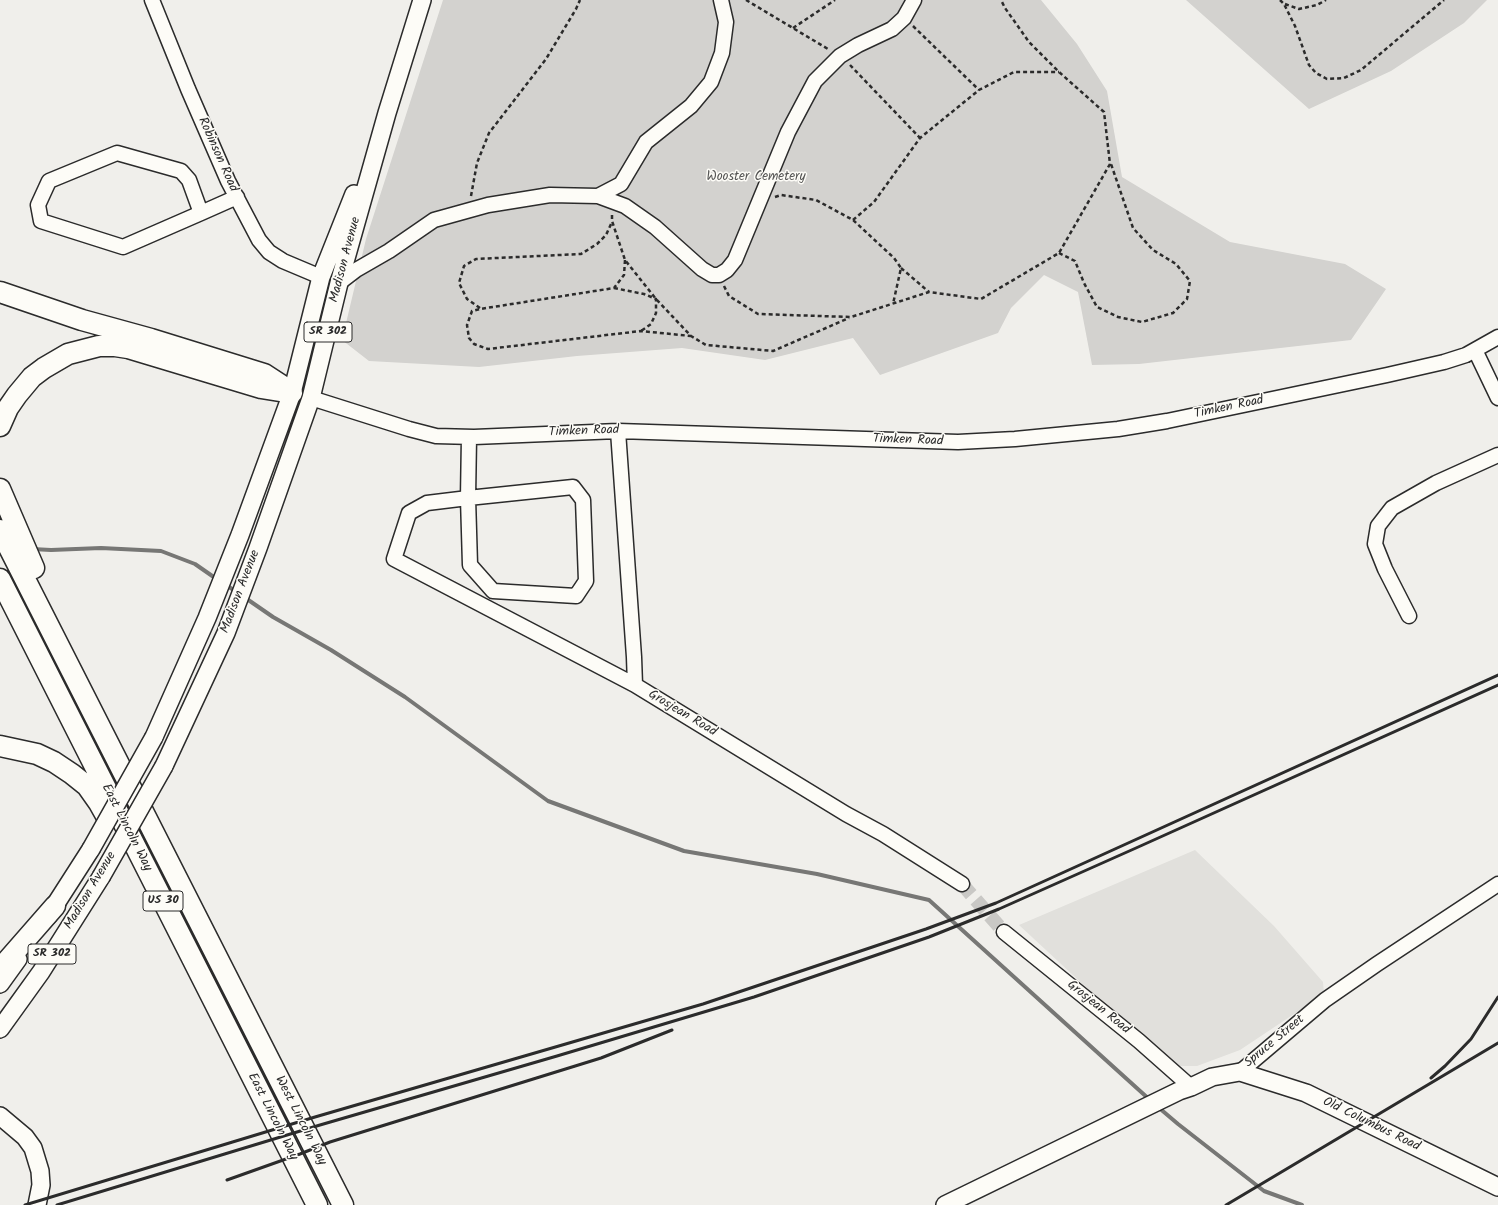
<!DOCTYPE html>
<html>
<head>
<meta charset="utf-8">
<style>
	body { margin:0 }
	canvas { display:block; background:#f0efeb }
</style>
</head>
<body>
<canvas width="1498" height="1205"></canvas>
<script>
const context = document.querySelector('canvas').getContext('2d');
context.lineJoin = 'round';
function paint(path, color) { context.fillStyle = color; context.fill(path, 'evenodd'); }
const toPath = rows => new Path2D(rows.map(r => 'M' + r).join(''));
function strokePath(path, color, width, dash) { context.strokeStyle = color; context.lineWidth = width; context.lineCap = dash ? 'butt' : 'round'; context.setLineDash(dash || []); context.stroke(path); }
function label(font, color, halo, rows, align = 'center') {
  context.font = font + ' Kalam,sans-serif'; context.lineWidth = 3; context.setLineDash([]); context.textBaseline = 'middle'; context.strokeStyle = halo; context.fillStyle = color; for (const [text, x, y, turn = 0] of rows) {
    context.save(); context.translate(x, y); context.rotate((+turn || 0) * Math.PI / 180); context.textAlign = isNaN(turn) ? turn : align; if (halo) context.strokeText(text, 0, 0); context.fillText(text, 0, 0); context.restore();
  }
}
paint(toPath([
	[1195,850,1274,926,1323,982,1324,994,1240,1050,1197,1066,1177,1066,1159,1055,1019,925]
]), '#e1e0dc');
paint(toPath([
	[443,0,1041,0,1077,44,1107,91,1122,177,1230,242,1345,264,1386,289,1351,340,1139,364,1092,365,1078,292,1044,275,1011,308,998,333,880,375,853,338,765,360,682,348,577,356,479,367,369,361,342,340,366,239],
	[1186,0,1487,0,1464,23,1391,71,1309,109]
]), '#d3d2cf');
strokePath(toPath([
	[32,549,51,550,101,548,161,551,195,564,218,580],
	[224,584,237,592],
	[244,597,273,617,331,650,405,697,548,801,684,851,817,874,929,900,1150,1100],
	[1158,1107,1178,1124,1264,1191,1302,1205]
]), '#777775', 4);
strokePath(toPath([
	[962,884,1004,932]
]), '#c9c8c5', 14, [14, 7]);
const minor = toPath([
	[152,0,188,89,228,181,259,240,269,252,283,261,321,277],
	[598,196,621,184,646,142,691,106,711,82,722,53,726,22,721,0],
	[201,213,189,180,181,171,117,153,49,181,38,205,41,221,123,247,201,213,237,197],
	[339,283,356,270,389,251,434,220,488,205,550,195,598,196,625,206,655,227,702,269,712,275,719,275,727,270,735,260,788,132,815,81,840,56,858,45,892,29,904,18,914,0],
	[1475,350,1498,398],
	[311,398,409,429,436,436,474,437,618,431,958,442,1015,439,1118,429,1167,421,1387,375,1444,362,1466,355,1498,337],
	[618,431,634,657,635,685],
	[469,437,468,498,470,565,493,591,576,596,586,581,583,500,573,487,468,498,427,503,409,513,394,559,635,685,846,814,883,834,962,884],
	[1409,616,1385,569,1375,544,1378,526,1392,508,1436,483,1498,455],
	[1004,932,1139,1041,1191,1087],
	[1240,1072,1325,1000,1377,964,1498,884]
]);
const major = toPath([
	[154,737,207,618,240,535,292,393,321,277,354,194],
	[164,766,226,633,258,548,311,398,339,283,387,113,422,0],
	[48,916,91,849],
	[0,984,18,959],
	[0,1029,41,972,101,877],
	[0,1116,25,1137,33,1148,40,1171,41,1185,37,1205],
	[945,1205,1179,1091,1191,1087,1212,1077,1240,1072,1306,1093,1498,1187]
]);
const highway = toPath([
	[0,292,82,320,151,339,264,374,287,389],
	[0,426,8,408,17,395,32,377,44,368,68,354,99,346,115,346,128,348,261,388,292,393],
	[0,489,34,568],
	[0,530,343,1205],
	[0,579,317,1205],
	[0,746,37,754,54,762,72,774,87,786,99,803,108,819],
	[0,969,55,906]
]);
strokePath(minor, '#2b2b2b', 17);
strokePath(major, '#2b2b2b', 20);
strokePath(highway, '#2b2b2b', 23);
strokePath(toPath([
	[746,0,828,49],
	[1280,0,1284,4,1295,26,1309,65,1316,73,1327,79,1344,78,1361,70,1444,0],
	[1285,4,1299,9,1317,5,1326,0],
	[913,26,979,90],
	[793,28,835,0],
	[850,65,920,138],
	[471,196,477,163,489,133,546,59,576,9,580,0],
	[775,197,781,195,816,200,853,220,894,258,901,268,893,304],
	[612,215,612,221,625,260,656,299,691,336,706,345,773,351,849,318],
	[853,220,874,202,920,138,979,90,1014,72,1059,72],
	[1059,253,1075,261,1084,283,1097,307,1118,317,1142,322,1173,313,1187,299,1190,281,1176,264,1153,250,1133,228,1111,164],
	[625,260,624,275,614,288,480,309,472,311,467,325,469,338,474,344,488,349,641,331,691,336],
	[901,268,929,292],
	[724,286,729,296,758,314,851,317,929,292,981,299,1059,253,1110,164,1104,112,1059,72,1029,42,1005,8,1001,0],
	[614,288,644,294,656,299,656,313,651,324,641,331],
	[480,308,467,299,459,283,464,266,476,259,581,254,597,244,606,235,612,222]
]), '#2b2b2b', 2.5, [4, 3]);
strokePath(minor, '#fdfcf7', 14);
strokePath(major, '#fdfcf7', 17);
strokePath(highway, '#fdfcf7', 20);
strokePath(toPath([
	[1431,1078,1445,1066,1471,1039,1498,997],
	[227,1180,300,1154,330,1142,601,1058,672,1030],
	[25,1205,315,1117,703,1004,926,929,996,903,1498,675],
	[57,1205,320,1125,557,1056,754,997,929,937,999,909,1136,848,1498,685],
	[1226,1205,1498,1043]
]), '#2b2b2b', 3);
const majorBridge = toPath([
	[91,849,154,737],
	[101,877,164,766]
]);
strokePath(majorBridge, '#2b2b2b', 20, []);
strokePath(majorBridge, '#fdfcf7', 17);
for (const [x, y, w] of [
	[328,332,48],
	[163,901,40],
	[52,954,48]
]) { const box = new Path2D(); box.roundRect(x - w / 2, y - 10, w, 20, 3); context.fillStyle = '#fdfcf7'; context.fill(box); strokePath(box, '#2b2b2b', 1); }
label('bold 12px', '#2b2b2b', null, [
	["SR 302",328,332],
	["US 30",163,901],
	["SR 302",52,954]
]);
label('13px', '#2b2b2b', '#fdfcf7', [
	["Robinson Road",217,155,66],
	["Madison Avenue",346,260,-75],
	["Timken Road",1229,408,-12],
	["Timken Road",584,432,-2],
	["Timken Road",908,441,2],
	["Madison Avenue",241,592,-69],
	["Grosjean Road",682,714,31],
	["East Lincoln Way",126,828,63],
	["Madison Avenue",91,891,-59],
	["Grosjean Road",1098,1008,39],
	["Spruce Street",1275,1042,-40],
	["East Lincoln Way",272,1117,63],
	["West Lincoln Way",300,1121,63],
	["Old Columbus Road",1371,1125,26]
]);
label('13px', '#555554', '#fdfcf7', [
	["Wooster Cemetery",756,178]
]);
</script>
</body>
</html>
